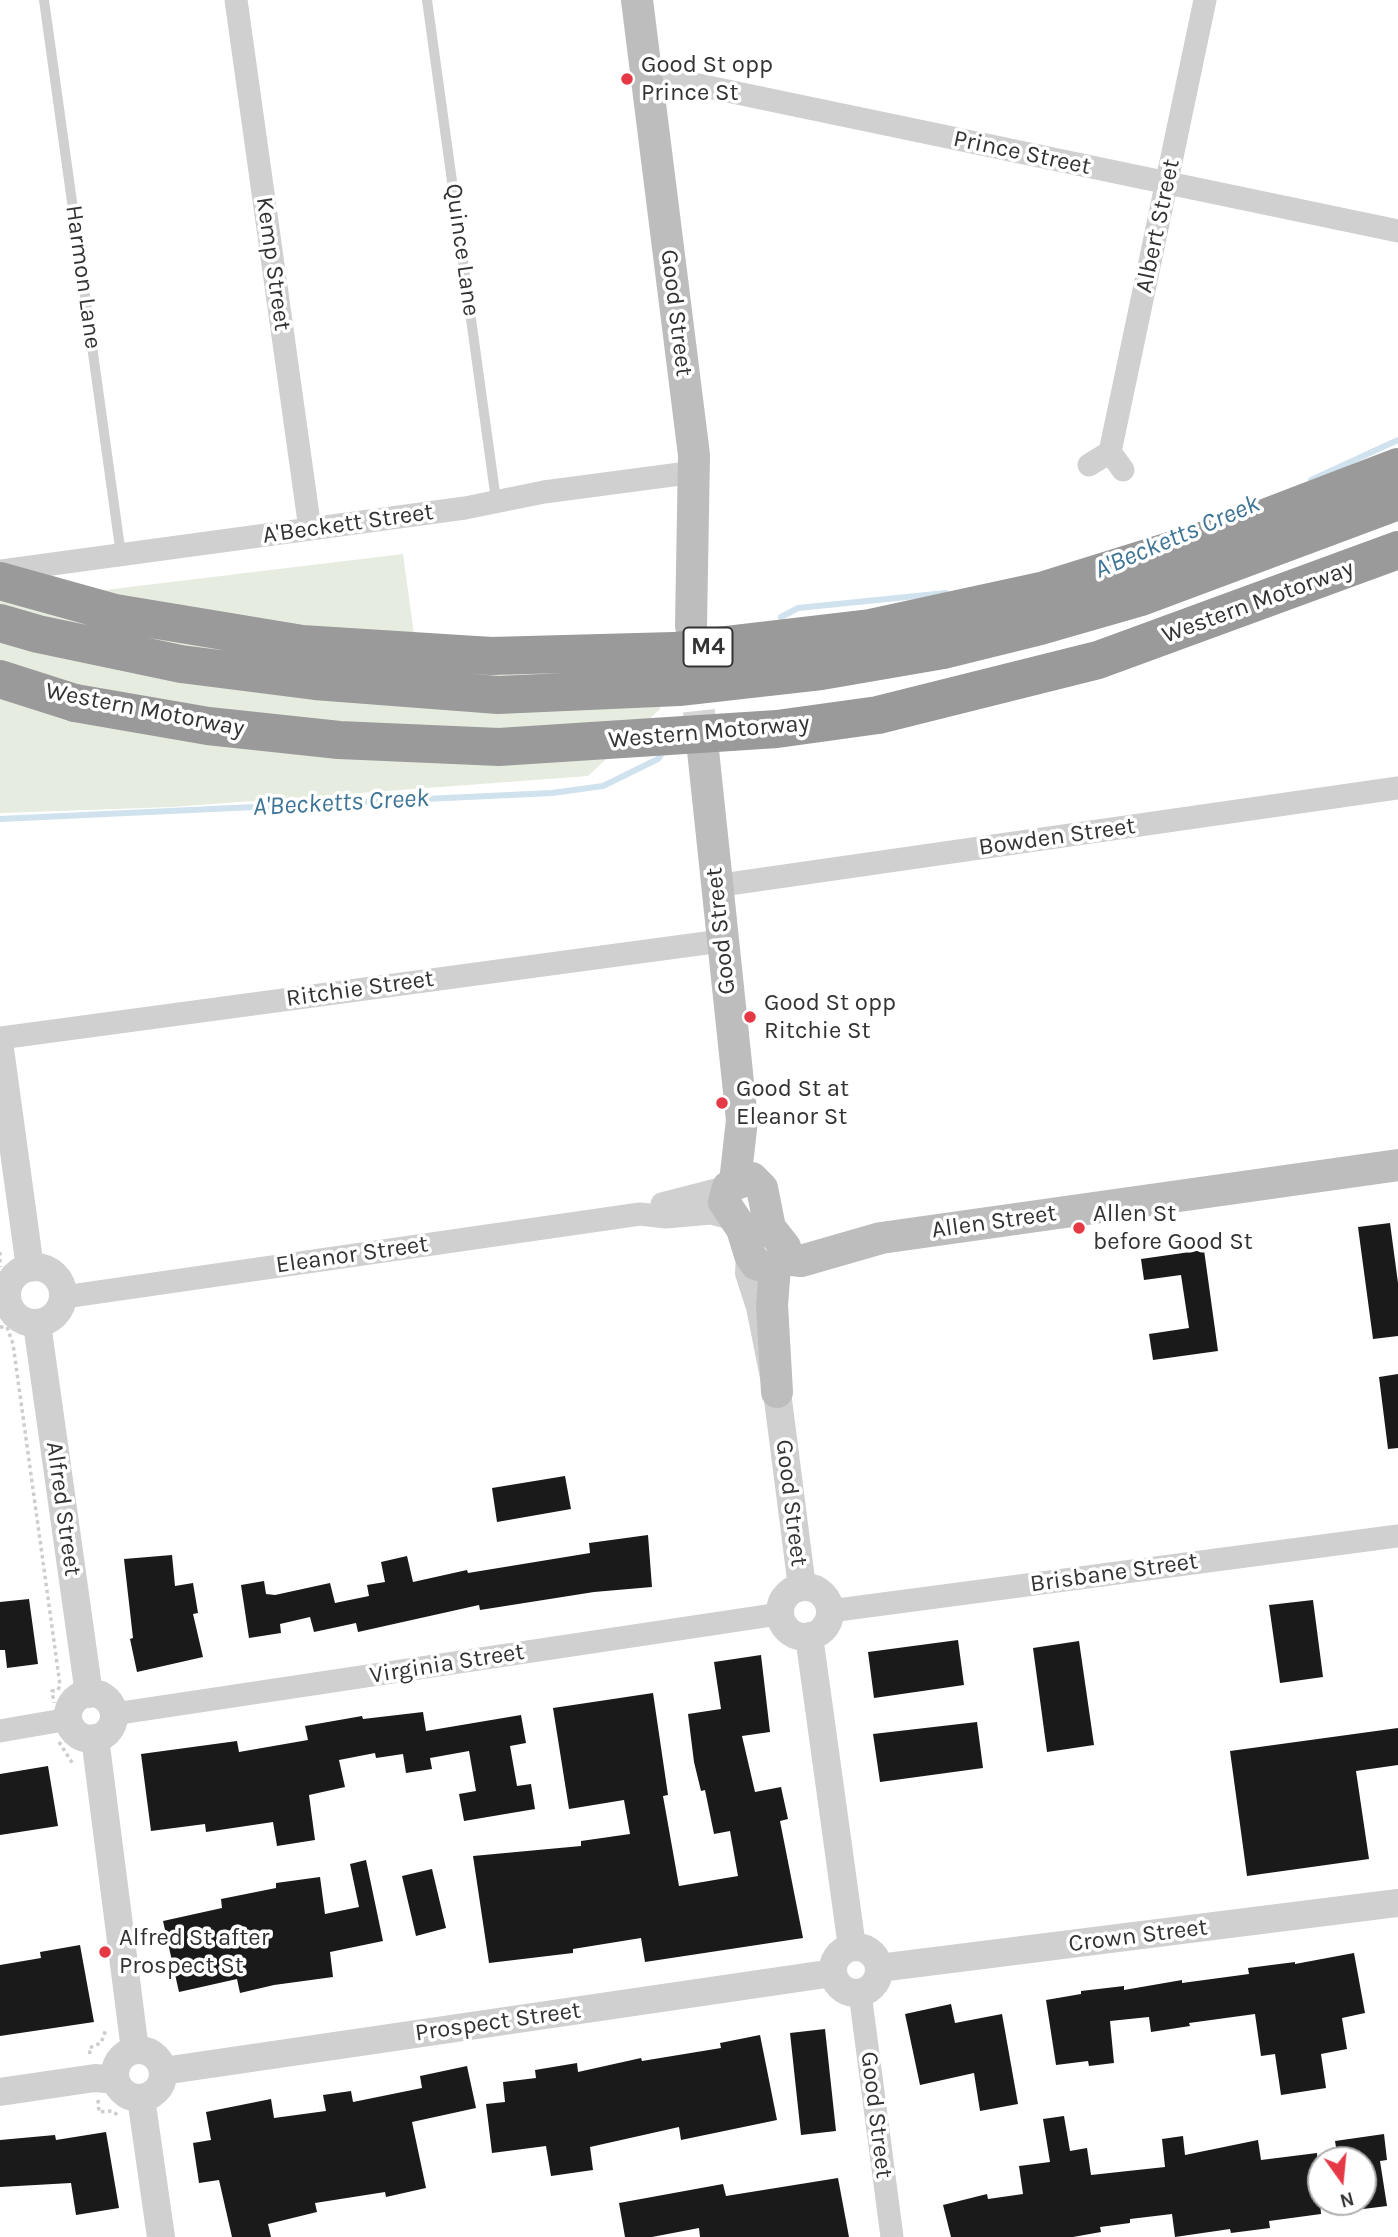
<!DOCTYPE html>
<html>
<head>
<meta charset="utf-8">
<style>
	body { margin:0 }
	#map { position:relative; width:1398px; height:2237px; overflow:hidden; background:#fff; font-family:Karla,sans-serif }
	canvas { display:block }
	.north { position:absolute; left:1307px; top:2146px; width:70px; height:70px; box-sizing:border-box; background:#fff; border:2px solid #adadad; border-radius:50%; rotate:165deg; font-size:19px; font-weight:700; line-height:28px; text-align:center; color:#333 }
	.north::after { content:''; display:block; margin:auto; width:24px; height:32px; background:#e63946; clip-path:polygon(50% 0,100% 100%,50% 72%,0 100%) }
</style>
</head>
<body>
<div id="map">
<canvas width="1398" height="2237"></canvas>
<div class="north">N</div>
</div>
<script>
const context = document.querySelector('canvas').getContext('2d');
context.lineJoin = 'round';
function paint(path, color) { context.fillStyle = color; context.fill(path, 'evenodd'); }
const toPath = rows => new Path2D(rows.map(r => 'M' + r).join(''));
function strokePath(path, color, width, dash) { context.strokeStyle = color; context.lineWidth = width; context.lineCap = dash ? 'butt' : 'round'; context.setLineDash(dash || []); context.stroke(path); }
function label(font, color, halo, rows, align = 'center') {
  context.font = font + ' Karla,sans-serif'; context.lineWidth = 7; context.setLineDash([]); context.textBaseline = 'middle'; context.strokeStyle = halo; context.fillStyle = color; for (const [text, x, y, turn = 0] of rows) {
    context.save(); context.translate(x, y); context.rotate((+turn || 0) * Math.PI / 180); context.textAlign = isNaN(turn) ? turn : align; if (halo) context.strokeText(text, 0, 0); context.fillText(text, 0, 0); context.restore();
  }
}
paint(toPath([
	[403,554,414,635,656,640,660,709,588,776,172,807,0,813,0,584,80,593]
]), '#e6ecdf');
strokePath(toPath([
	[1311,480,1398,440],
	[781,617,798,608,946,593],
	[0,819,552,793,603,786,658,759,665,749]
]), '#cfe2ee', 6);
paint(toPath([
	[1390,1223,1398,1283,1398,1336,1373,1339,1358,1227],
	[1204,1250,1218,1351,1153,1360,1149,1334,1189,1328,1181,1275,1144,1280,1141,1259],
	[1398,1374,1398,1448,1388,1449,1379,1377],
	[565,1476,571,1509,497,1522,492,1488],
	[648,1535,652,1587,594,1592,480,1610,479,1605,358,1632,356,1623,314,1632,310,1617,280,1624,281,1633,249,1638,241,1585,264,1581,266,1594,275,1595,330,1583,335,1603,369,1596,367,1585,385,1582,381,1562,407,1556,413,1582,467,1570,468,1573,590,1553,589,1543],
	[172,1555,175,1586,193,1583,198,1613,193,1614,203,1657,137,1672,130,1639,133,1638,124,1559],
	[29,1599,38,1664,7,1668,5,1650,0,1650,0,1602],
	[1313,1600,1323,1677,1280,1683,1269,1605],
	[958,1640,964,1685,874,1698,868,1652],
	[1079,1641,1094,1745,1047,1752,1033,1648],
	[761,1655,770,1732,742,1736,755,1792,781,1787,788,1819,780,1821,803,1938,645,1962,641,1938,573,1949,573,1953,489,1963,473,1856,581,1846,581,1841,630,1834,624,1800,569,1809,553,1708,653,1693,668,1795,663,1796,679,1886,738,1876,730,1831,714,1834,705,1790,701,1791,694,1762,688,1714,721,1709,714,1662],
	[423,1712,426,1731,521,1715,526,1743,510,1746,517,1786,531,1784,535,1809,464,1821,459,1794,476,1791,469,1751,430,1758,432,1769,406,1773,403,1754,376,1758,375,1753,339,1760,345,1787,309,1795,315,1840,277,1846,273,1822,206,1832,205,1824,151,1831,141,1754,237,1741,239,1752,308,1740,305,1726,362,1716,363,1719],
	[977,1722,983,1768,880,1782,873,1734],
	[1398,1728,1398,1765,1356,1771,1369,1859,1247,1876,1230,1751],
	[48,1766,58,1826,0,1835,0,1774],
	[366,1860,383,1941,330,1952,333,1977,274,1985,240,1993,237,1979,179,1992,163,1921,222,1908,221,1899,276,1888,276,1883,320,1877,325,1914,359,1907,350,1864],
	[432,1869,446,1928,416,1936,402,1876],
	[80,1945,94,2022,0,2036,0,1965,41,1958,40,1952],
	[1354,1953,1365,2013,1342,2018,1347,2049,1321,2054,1326,2088,1281,2095,1275,2054,1261,2056,1255,2014,1189,2023,1190,2026,1151,2032,1149,2017,1110,2021,1114,2063,1089,2066,1088,2061,1056,2065,1046,2000,1081,1994,1081,1991,1124,1986,1124,1990,1182,1980,1182,1983,1249,1974,1248,1968,1295,1962,1295,1964],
	[951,2004,955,2023,1002,2014,1018,2104,980,2111,974,2073,920,2085,905,2014],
	[825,2029,836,2131,801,2135,790,2033],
	[760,2035,777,2120,681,2140,679,2127,590,2147,593,2170,551,2176,546,2146,492,2153,486,2104,505,2102,503,2082,536,2078,535,2070,577,2063,578,2072,641,2058,642,2061,721,2048,720,2043],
	[467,2066,476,2108,412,2122,426,2188,386,2197,385,2192,315,2203,317,2212,268,2224,271,2237,232,2237,219,2180,199,2183,193,2143,211,2140,206,2112,271,2099,274,2118,326,2111,323,2095,351,2091,353,2102,422,2088,420,2076],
	[1064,2116,1070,2151,1087,2148,1091,2175,1165,2167,1162,2139,1183,2136,1185,2155,1258,2140,1261,2160,1317,2153,1321,2214,1269,2221,1270,2228,1231,2233,1230,2229,1175,2237,1172,2214,1130,2219,1130,2223,1100,2227,1101,2232,1073,2237,951,2237,943,2205,987,2194,988,2199,1023,2194,1019,2166,1050,2162,1043,2119],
	[106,2132,119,2208,76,2215,71,2183,0,2187,0,2140,55,2135,56,2140],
	[1384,2134,1387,2160,1380,2161,1387,2206,1363,2209,1363,2160,1338,2160,1335,2141],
	[838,2178,849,2237,700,2237,699,2228,652,2237,625,2237,619,2203,723,2184,726,2196]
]), '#1a1a1a');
strokePath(toPath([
	[694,663,702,741]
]), '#d6d6d6', 32, [32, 16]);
strokePath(toPath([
	[0,1252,0,1267],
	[0,1327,7,1327,13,1344,60,1685,58,1690,52,1691,54,1703],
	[59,1742,73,1764],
	[90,2054,89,2048,101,2043,106,2029],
	[98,2100,99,2112,112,2111,119,2116]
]), '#cdcdcd', 3.5, [3.5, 3.5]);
strokePath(toPath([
	[44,0,121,555],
	[427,0,496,500]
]), '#d0d0d0', 10);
strokePath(toPath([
	[236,0,310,529],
	[646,74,1398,231],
	[1110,452,1123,470],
	[1089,465,1110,452,1205,0],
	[0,571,465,508,544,492,695,472],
	[715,886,1398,788],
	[0,1038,721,941],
	[662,1204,728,1187],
	[64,1297,640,1214,666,1217,711,1213,731,1218],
	[0,1304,7,1303],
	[830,1611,1398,1536],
	[114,1714,779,1614],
	[0,1731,69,1719],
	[860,1993,892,2237]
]), '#d0d0d0', 23);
strokePath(toPath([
	[0,1049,30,1268],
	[750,1255,749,1273,760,1307,777,1392,802,1587],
	'7 1295a28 28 0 1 1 56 0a28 28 0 1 1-56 0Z',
	[37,1324,89,1694],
	'780 1612a25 25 0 1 1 50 0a25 25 0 1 1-50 0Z',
	[809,1636,852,1947],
	'68 1716a23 23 0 1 1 46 0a23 23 0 1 1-46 0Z',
	[95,1738,135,2050],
	'833 1970a23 23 0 1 1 46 0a23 23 0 1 1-46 0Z',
	[879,1968,1398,1903],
	'115 2074a24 24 0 1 1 48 0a24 24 0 1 1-48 0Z',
	[163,2071,833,1973],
	[0,2092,95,2078,116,2080],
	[141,2098,161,2237]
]), '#d0d0d0', 28);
strokePath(toPath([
	[637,0,694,455,691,626],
	[702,741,742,1120,735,1182],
	[752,1178,762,1188,770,1228,785,1247,784,1259,770,1268,756,1264,750,1255,742,1229,724,1202,728,1187,752,1178],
	[784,1259,801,1261,881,1238,1398,1165],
	[775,1267,772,1305,777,1392]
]), '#bdbdbd', 32);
strokePath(toPath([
	[0,679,75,703]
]), '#9a9a9a', 38);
strokePath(toPath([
	[0,581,115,613,302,644,491,656,674,651,870,628,1045,590,1215,537,1398,467],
	[0,623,38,634,181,664,315,681,498,695,679,687,821,671,943,650,1040,626,1141,597,1398,501],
	[75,703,208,726,339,740,499,747,777,729,878,715,1098,660,1398,550]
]), '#9a9a9a', 38);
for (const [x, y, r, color] of [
	[627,79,7,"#e63946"],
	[750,1017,7,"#e63946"],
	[722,1103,7,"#e63946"],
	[1079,1228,7,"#e63946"],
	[105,1952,7,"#e63946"]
]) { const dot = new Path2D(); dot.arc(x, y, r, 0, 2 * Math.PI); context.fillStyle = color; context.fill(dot); strokePath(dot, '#fff', 2.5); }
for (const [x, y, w] of [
	[708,647,49]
]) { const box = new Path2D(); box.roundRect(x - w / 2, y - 19.5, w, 39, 5); context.fillStyle = '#fff'; context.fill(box); strokePath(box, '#333', 2); }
label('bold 23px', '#333', null, [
	["M4",708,647]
]);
label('24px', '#333', '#fff', [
	["Good St opp",641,65],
	["Prince St",641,93],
	["Good St opp",764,1003],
	["Ritchie St",764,1031],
	["Good St at",736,1089],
	["Eleanor St",736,1117],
	["Allen St",1093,1214],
	["before Good St",1093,1242],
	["Alfred St after",119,1938],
	["Prospect St",119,1966]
], 'left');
label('24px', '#333', '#fff', [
	["Prince Street",1022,153,12],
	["Albert Street",1158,226,-78],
	["Quince Lane",462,250,82],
	["Kemp Street",273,264,82],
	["Harmon Lane",83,277,82],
	["Good Street",676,313,83],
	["A'Beckett Street",348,524,-8],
	["Western Motorway",1258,602,-20],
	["Western Motorway",145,710,11],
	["Western Motorway",709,732,-5],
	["Bowden Street",1057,837,-8],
	["Good Street",721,931,-96],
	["Ritchie Street",360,989,-8],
	["Allen Street",994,1222,-8],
	["Eleanor Street",352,1255,-8],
	["Good Street",791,1503,83],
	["Alfred Street",63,1509,82],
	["Brisbane Street",1114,1573,-8],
	["Virginia Street",447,1664,-9],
	["Crown Street",1138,1936,-7],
	["Prospect Street",498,2022,-8],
	["Good Street",876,2115,83]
]);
label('italic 26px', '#3f7597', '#fff', [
	["A'Becketts Creek",1177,537,-23],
	["A'Becketts Creek",341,803,-3]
]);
</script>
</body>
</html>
